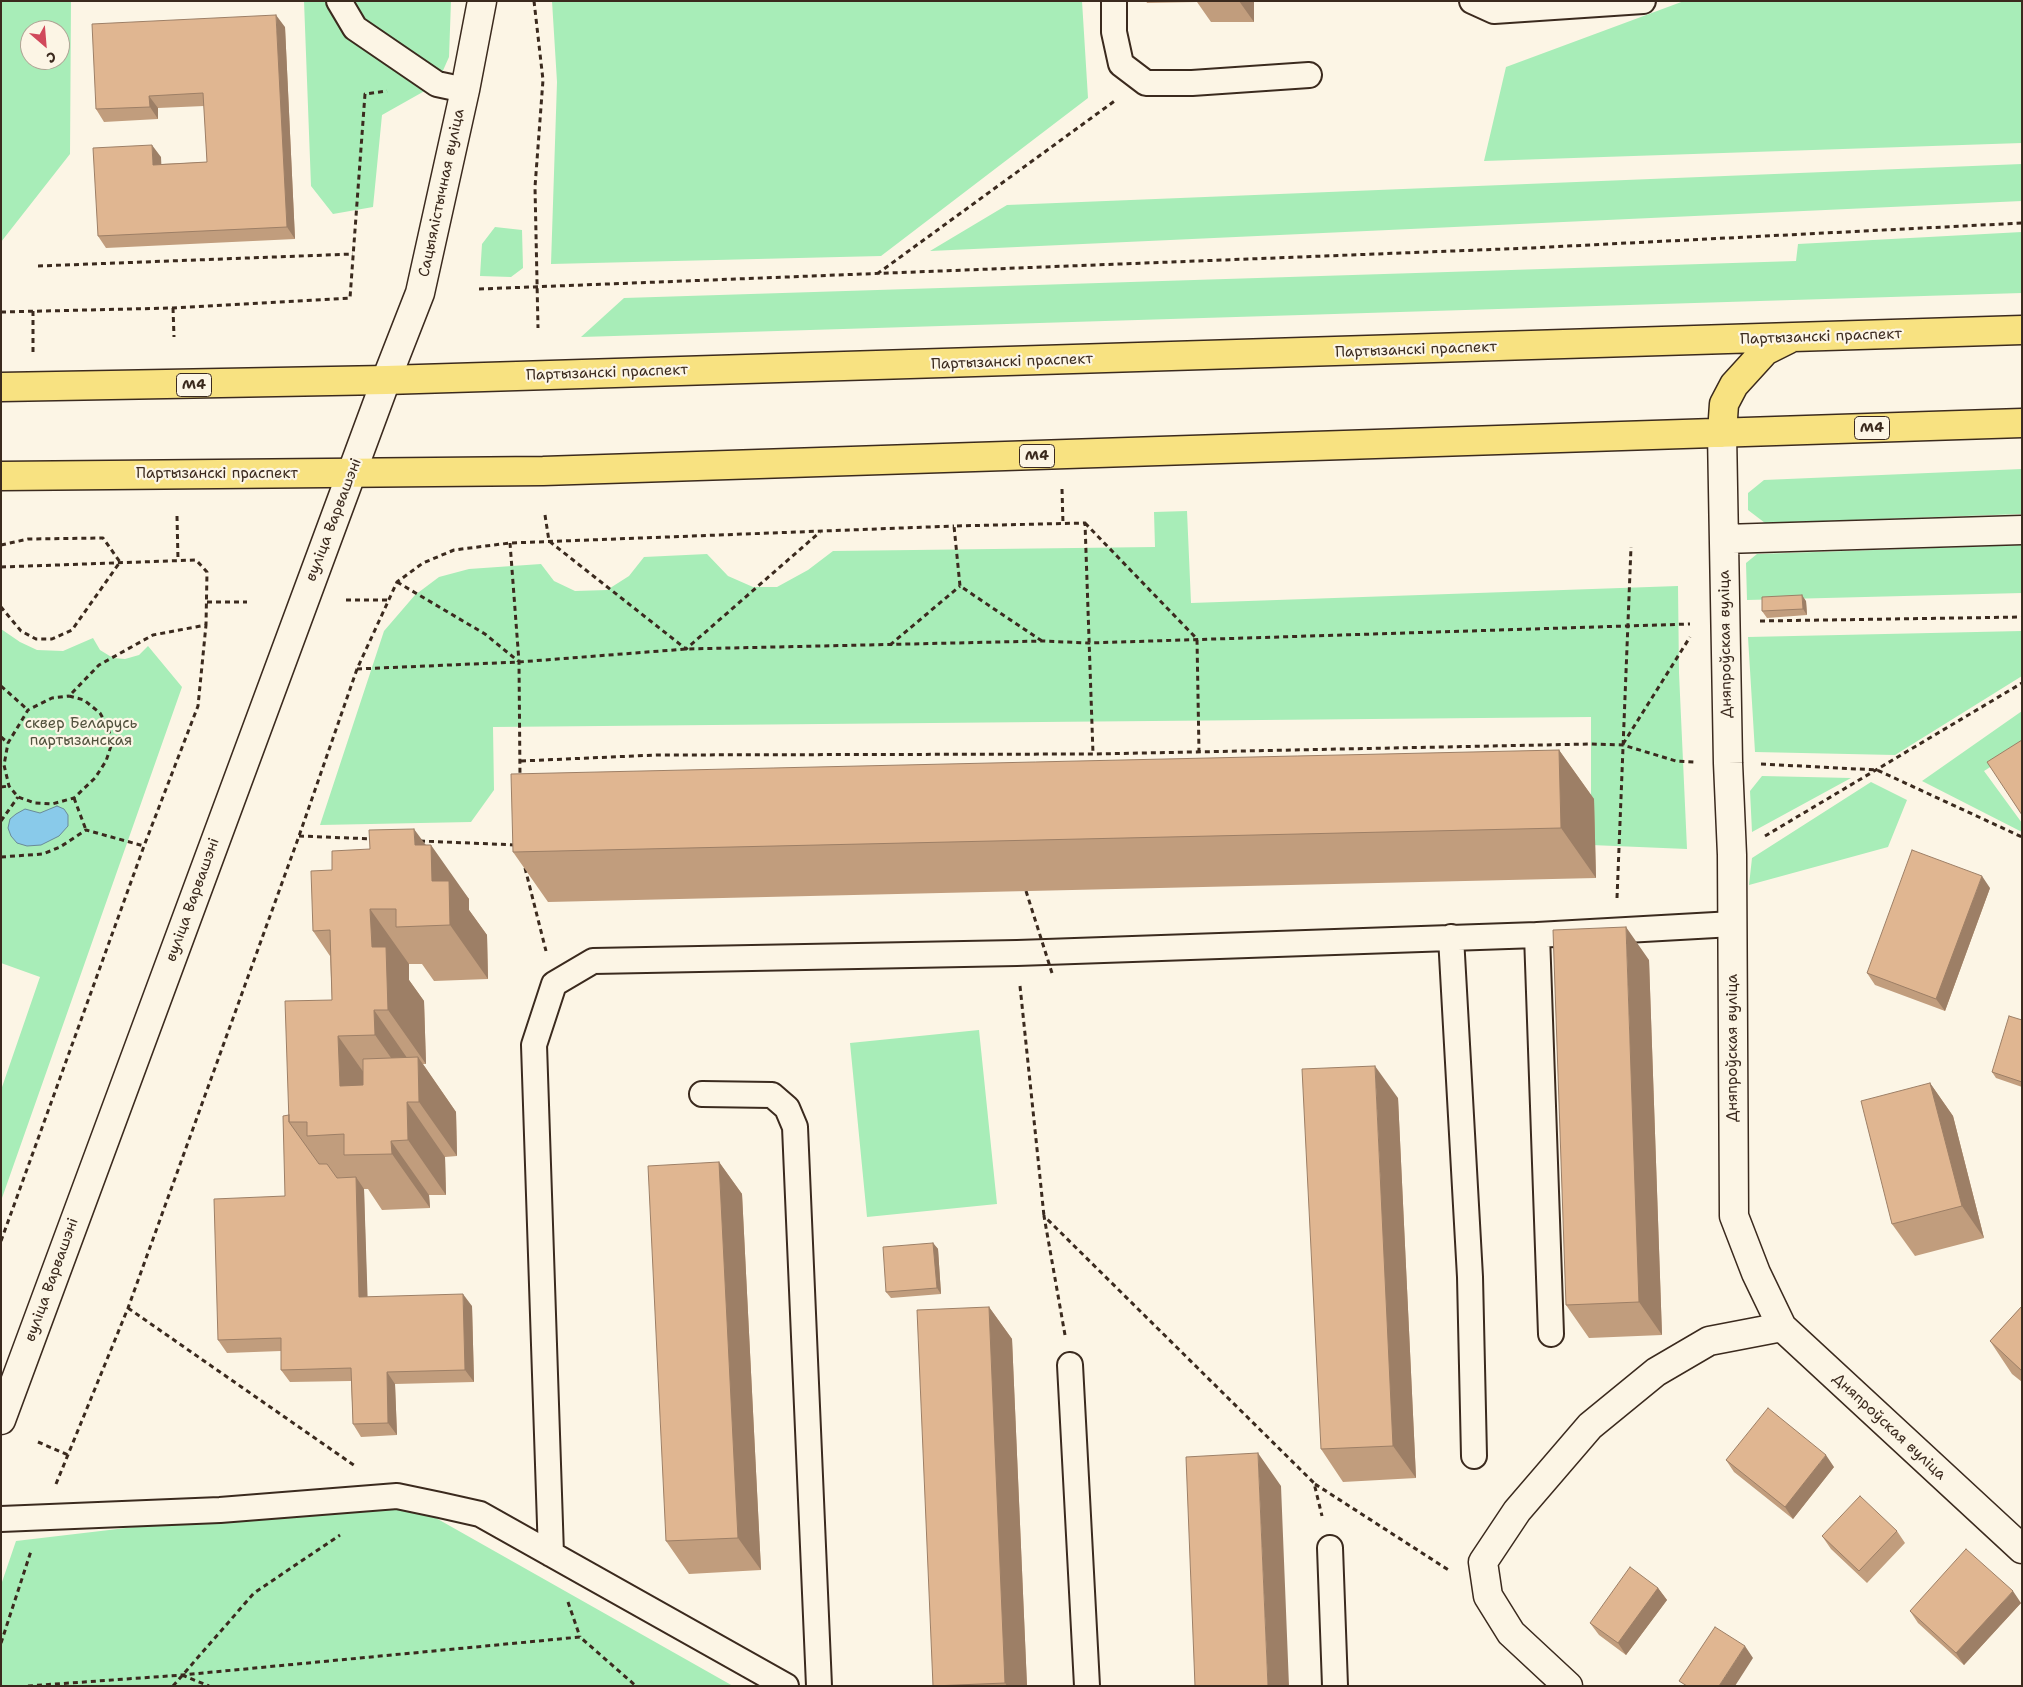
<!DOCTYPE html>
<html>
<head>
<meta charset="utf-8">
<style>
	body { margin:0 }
	#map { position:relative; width:2023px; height:1687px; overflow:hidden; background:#fcf5e5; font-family:"Shantell Sans",sans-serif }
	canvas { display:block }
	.frame { position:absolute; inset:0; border:2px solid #3b2a1e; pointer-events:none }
	.north { position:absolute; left:20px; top:20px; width:50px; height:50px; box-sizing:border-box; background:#fcf5e5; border:1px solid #afa495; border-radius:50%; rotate:153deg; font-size:14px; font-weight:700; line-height:20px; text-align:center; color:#3b2a1e }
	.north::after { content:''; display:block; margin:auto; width:18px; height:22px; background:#d1495b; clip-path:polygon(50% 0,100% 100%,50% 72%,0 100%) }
</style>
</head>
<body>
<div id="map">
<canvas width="2023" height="1687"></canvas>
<div class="frame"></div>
<div class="north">С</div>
</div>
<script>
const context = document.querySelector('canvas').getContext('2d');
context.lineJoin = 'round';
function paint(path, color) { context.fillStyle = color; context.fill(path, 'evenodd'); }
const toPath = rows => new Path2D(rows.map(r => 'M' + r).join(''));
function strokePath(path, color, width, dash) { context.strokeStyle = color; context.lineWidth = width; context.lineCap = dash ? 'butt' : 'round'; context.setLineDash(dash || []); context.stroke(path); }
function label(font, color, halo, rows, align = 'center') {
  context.font = font + ' "Shantell Sans",sans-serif'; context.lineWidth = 4.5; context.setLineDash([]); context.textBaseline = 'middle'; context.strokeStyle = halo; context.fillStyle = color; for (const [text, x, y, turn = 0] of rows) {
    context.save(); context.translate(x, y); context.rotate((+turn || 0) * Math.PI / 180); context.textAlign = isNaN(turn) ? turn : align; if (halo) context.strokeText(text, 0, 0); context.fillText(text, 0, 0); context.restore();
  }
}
paint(toPath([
	[1,1,71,1,70,154,1,242],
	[30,30,60,30,60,60,30,60],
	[304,1,451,1,449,57,437,84,382,115,373,207,333,214,311,186],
	[552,1,1082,1,1088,98,881,256,551,264,557,82],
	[1684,1,2022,1,2022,143,1484,161,1506,67],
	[2022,164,2022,201,930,251,1007,205],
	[495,227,522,230,523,268,511,277,480,276,482,244],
	[2022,232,2022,293,581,337,624,298,1796,261,1798,244],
	[2022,469,2022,514,1765,523,1748,510,1748,493,1764,480],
	[1187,511,1191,603,1678,586,1679,673,1687,849,1591,845,1591,717,493,727,494,790,471,822,320,825,384,631,415,595,439,577,469,569,541,564,554,581,575,591,607,590,629,576,644,557,707,554,728,576,753,587,777,587,808,570,833,551,1155,547,1154,512],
	[2022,545,2022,593,1747,600,1746,563,1757,554],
	[1,629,20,642,37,650,63,651,93,638,100,650,113,658,125,659,139,655,148,646,182,687,2,1198,1,1090,40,977,1,963],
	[2022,631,2022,676,1895,755,1755,752,1748,637],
	[2022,711,2022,747,1984,771,2022,823,2022,832,1922,781],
	[1762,776,1851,778,1752,832,1750,791],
	[1871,782,1907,800,1888,847,1749,885,1752,858],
	[979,1030,997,1204,867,1217,850,1043],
	[397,1496,733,1686,1,1686,1,1585,16,1541]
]), '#a8edb8');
const water = toPath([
	[57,806,64,809,68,815,68,826,59,836,41,845,27,846,17,843,11,836,8,828,10,819,16,814,25,809,40,813,57,806]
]);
paint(water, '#89caea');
strokePath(water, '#6a8a98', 1);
const service = toPath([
	[339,1,355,28,437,84,465,90],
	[1114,1,1114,32,1121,64,1146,83,1192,83,1309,75],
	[1472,1,1494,11,1643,1],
	[1537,935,1551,1334],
	[1451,937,1470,1277,1474,1456],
	[702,1094,772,1095,787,1108,795,1127,819,1686],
	[1070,1365,1087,1686],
	[1,1519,220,1510,397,1496,440,1505,480,1514,786,1686],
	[1330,1548,1335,1686],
	[551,1554,534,1045,554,984,593,961,1017,953,1537,935,1733,924]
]);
const minor = toPath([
	[386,380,420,293,465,90,482,1],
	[1722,433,1728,763,1732,855,1734,1216,1756,1273,1782,1327,2022,1549],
	[1724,539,2022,530],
	[1568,1686,1511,1633,1488,1596,1483,1562,1517,1511,1590,1426,1656,1372,1709,1341,1782,1327]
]);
const secondary = toPath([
	[1,1420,386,380]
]);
const primary = toPath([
	[1,387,386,380,2022,330],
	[1722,433,1724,404,1734,385,1765,351,1789,339],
	[1,476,543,471,2022,423]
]);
strokePath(service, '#3b2a1e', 28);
strokePath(minor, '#3b2a1e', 31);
strokePath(secondary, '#3b2a1e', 31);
strokePath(primary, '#3b2a1e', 31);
strokePath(toPath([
	[534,1,543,80,535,187,538,328],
	[38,266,353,254],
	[877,274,1116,100],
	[479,289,1530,248,2022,223],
	[173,308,174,337],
	[33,311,33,353],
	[1,312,173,308,350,298,365,94,387,91],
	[1062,489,1063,524],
	[545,515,549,541,686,649,820,532],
	[177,516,178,560],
	[1085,523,1197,639,1199,752],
	[510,543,519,662,520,777],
	[1,545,28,539,103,538,120,562,72,630,52,639,36,639,21,631,1,607],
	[1,567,196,560,207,572,206,625,153,635,99,665,69,696],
	[397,582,485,634,518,661],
	[346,600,389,600],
	[207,602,247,602],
	[1760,621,2022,617],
	[1042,641,960,586,954,526,1085,523,1093,754],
	[890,645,960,586],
	[357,669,519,662,686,649,1043,641,1088,643,1690,624],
	[1,686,28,710],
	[69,696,84,700,100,713,109,729,111,746,106,761,95,778,74,798,52,804,35,803,18,797,9,786,4,765,8,743,28,710,52,698,69,696],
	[1,737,8,743],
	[1623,744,1690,637],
	[521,761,656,755,1093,754,1591,744,1623,745,1676,761,1695,762],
	[1761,764,1877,770,2022,837],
	[1,787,9,786],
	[74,798,86,830],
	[1,821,18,797],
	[299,836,374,839],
	[1765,836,2022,683],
	[420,841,516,845],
	[1,857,43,854,60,847,86,830,144,846],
	[525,868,546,951],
	[1617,898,1631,547],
	[1020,986,1044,1216],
	[1,1241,144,846,198,706,206,625],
	[128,1308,355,1466],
	[1065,1335,1044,1216,1314,1483,1322,1516],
	[38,1442,68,1455],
	[56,1484,128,1308,299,836,357,669,397,582,423,563,454,550,510,543,954,526],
	[1315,1484,1450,1571],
	[568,1602,580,1637],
	[1,1643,31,1551],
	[182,1675,209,1686],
	[28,1686,182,1675,580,1637,636,1686],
	[173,1686,254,1593,340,1535]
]), '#3b2a1e', 3, [5, 4]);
strokePath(service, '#fcf5e5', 24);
strokePath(minor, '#fcf5e5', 28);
strokePath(secondary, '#fcf5e5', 28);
strokePath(primary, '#f8e281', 28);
strokePath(toPath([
	[1026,891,1052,973]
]), '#3b2a1e', 3, [5, 4]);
paint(toPath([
	[1146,1,1254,1,1254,22,1211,22,1197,2,1147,3],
	[285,27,295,239,106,248,98,236,161,157,161,164,207,162,204,106,158,108,158,119,104,122,96,109],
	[1806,601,1807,615,1767,618,1762,611],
	[1559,750,1594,799,1596,878,548,902,513,852],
	[426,845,469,899,469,910,487,935,488,979,434,981,422,964,409,964,409,980,424,1001,426,1064,423,1064,456,1112,457,1156,445,1157,446,1195,429,1195,430,1208,382,1210,368,1189,364,1189,367,1297,472,1306,474,1382,395,1384,397,1435,361,1437,353,1424,351,1381,290,1382,281,1370,281,1351,227,1353,218,1340,285,1196,289,1115,332,1000,330,956,313,931,332,870,370,849],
	[1990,888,1945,1011,1875,985,1867,973],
	[1649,960,1662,1335,1589,1338,1566,1305],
	[2022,1020,2022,1087,1996,1078,1992,1072],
	[1930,1083,1953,1116,1984,1238,1915,1256,1892,1224],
	[1398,1098,1416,1478,1343,1482,1321,1449],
	[719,1162,742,1194,761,1570,689,1574,666,1541],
	[933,1243,938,1249,941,1294,891,1298,886,1292],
	[2022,1306,2022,1382,2012,1374,1990,1341],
	[989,1307,1012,1339,1027,1686,933,1686],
	[1726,1460,1834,1467,1793,1519,1734,1472],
	[1897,1531,1905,1543,1867,1583,1831,1549,1822,1536],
	[1658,1588,1667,1600,1626,1655,1599,1635,1590,1623],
	[2021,1603,1964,1665,1918,1623,1910,1611]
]), '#c19d7d');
paint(toPath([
	[1239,1,1254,1,1254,22],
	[276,15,285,27,295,239,287,227],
	[149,96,158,108,158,119,150,107],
	[152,145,161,157,162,177,153,165],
	[1802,595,1806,601,1807,615,1803,609],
	[1559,750,1594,799,1596,878,1561,828],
	[414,829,431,852,431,845,469,899,469,910,487,935,488,979,450,925,432,881,415,845],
	[1982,876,1990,888,1945,1011,1936,999],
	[370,909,409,964,409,980,424,1001,426,1064,388,1010,372,947],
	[1626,927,1649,960,1662,1335,1639,1302],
	[374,1010,412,1065,413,1089,375,1035],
	[338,1036,376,1090,340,1086],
	[418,1057,456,1112,457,1156,419,1102],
	[1375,1066,1398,1098,1416,1478,1393,1446],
	[1930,1083,1953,1116,1984,1238,1962,1206],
	[407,1102,445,1157,446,1195,408,1140],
	[391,1141,429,1195,430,1208,392,1154],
	[719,1162,742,1194,761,1570,738,1538],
	[356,1177,364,1189,368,1309,359,1297],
	[933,1243,938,1249,941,1294,937,1288],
	[463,1294,472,1306,474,1382,465,1370],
	[989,1307,1012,1339,1027,1686,1007,1686,1005,1683],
	[387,1372,395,1384,397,1435,388,1423],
	[1258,1453,1281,1486,1289,1686,1268,1686],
	[1826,1455,1834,1467,1793,1519,1785,1507],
	[1658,1588,1667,1600,1626,1655,1618,1643],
	[2013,1591,2021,1603,1964,1665,1956,1653],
	[1745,1646,1753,1658,1735,1686,1719,1686]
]), '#9d7f66');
const building = toPath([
	[276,15,287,227,98,236,93,148,152,145,153,165,207,162,203,93,149,96,150,107,96,109,92,24,276,15],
	[1802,595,1803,609,1762,611,1762,597,1802,595],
	[2022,740,2022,815,1987,762,2022,740],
	[1559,750,1561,828,513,852,511,774,1559,750],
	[414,829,415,845,431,845,432,881,449,881,450,925,396,927,396,909,370,909,372,947,386,947,388,1010,374,1010,375,1035,338,1036,340,1086,363,1085,363,1059,418,1057,419,1102,407,1102,408,1140,391,1141,392,1154,344,1155,344,1134,307,1136,307,1122,289,1122,285,1001,332,1000,330,930,313,931,311,871,332,870,332,851,370,849,369,830,414,829],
	[1912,850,1982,876,1936,999,1867,973,1912,850],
	[1626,927,1639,1302,1566,1305,1553,930,1626,927],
	[2009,1016,2022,1020,2022,1082,1992,1072,2009,1016],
	[1375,1066,1393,1446,1321,1449,1302,1069,1375,1066],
	[1930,1083,1962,1206,1892,1224,1861,1101,1930,1083],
	[289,1115,289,1122,319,1164,327,1164,337,1178,356,1177,359,1297,463,1294,465,1370,387,1372,388,1423,353,1424,351,1368,281,1370,281,1338,218,1340,214,1199,285,1196,283,1116,289,1115],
	[719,1162,738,1538,666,1541,648,1166,719,1162],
	[933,1243,937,1288,886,1292,883,1247,933,1243],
	[2022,1306,2022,1371,1990,1341,2022,1306],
	[989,1307,1005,1683,933,1686,917,1310,989,1307],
	[1768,1408,1826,1455,1785,1507,1726,1460,1768,1408],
	[1258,1453,1268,1686,1195,1686,1186,1457,1258,1453],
	[1860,1496,1897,1531,1859,1571,1822,1536,1860,1496],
	[1966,1549,2013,1591,1956,1653,1910,1611,1966,1549],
	[1630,1567,1658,1588,1618,1643,1590,1623,1630,1567],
	[1715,1627,1745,1646,1719,1686,1687,1686,1679,1681,1715,1627]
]);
paint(building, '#e0b691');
strokePath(building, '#9d7f66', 1);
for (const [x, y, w] of [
	[194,385,35],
	[1872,428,35],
	[1037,456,35]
]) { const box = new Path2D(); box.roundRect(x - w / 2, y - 11.5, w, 23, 4); context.fillStyle = '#fcf5e5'; context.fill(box); strokePath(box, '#3b2a1e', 1); }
label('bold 14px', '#3b2a1e', null, [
	["М4",194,385],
	["М4",1872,428],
	["М4",1037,456]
]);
label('15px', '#3b2a1e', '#fcf5e5', [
	["Сацыялістычная вуліца",442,193,-78],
	["Партызанскі праспект",1821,337,-2],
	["Партызанскі праспект",1416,350,-2],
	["Партызанскі праспект",1012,362,-2],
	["Партызанскі праспект",607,373,-2],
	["Партызанскі праспект",217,474],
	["вуліца Варвашэні",334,520,-69],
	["Дняпроўская вуліца",1726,644,-91],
	["вуліца Варвашэні",193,900,-70],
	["Дняпроўская вуліца",1733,1048,-90],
	["вуліца Варвашэні",52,1280,-70],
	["Дняпроўская вуліца",1889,1427,43]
]);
label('15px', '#51513d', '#fcf5e5', [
	["сквер Беларусь",81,724],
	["партызанская",81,741]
]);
</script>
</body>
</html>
